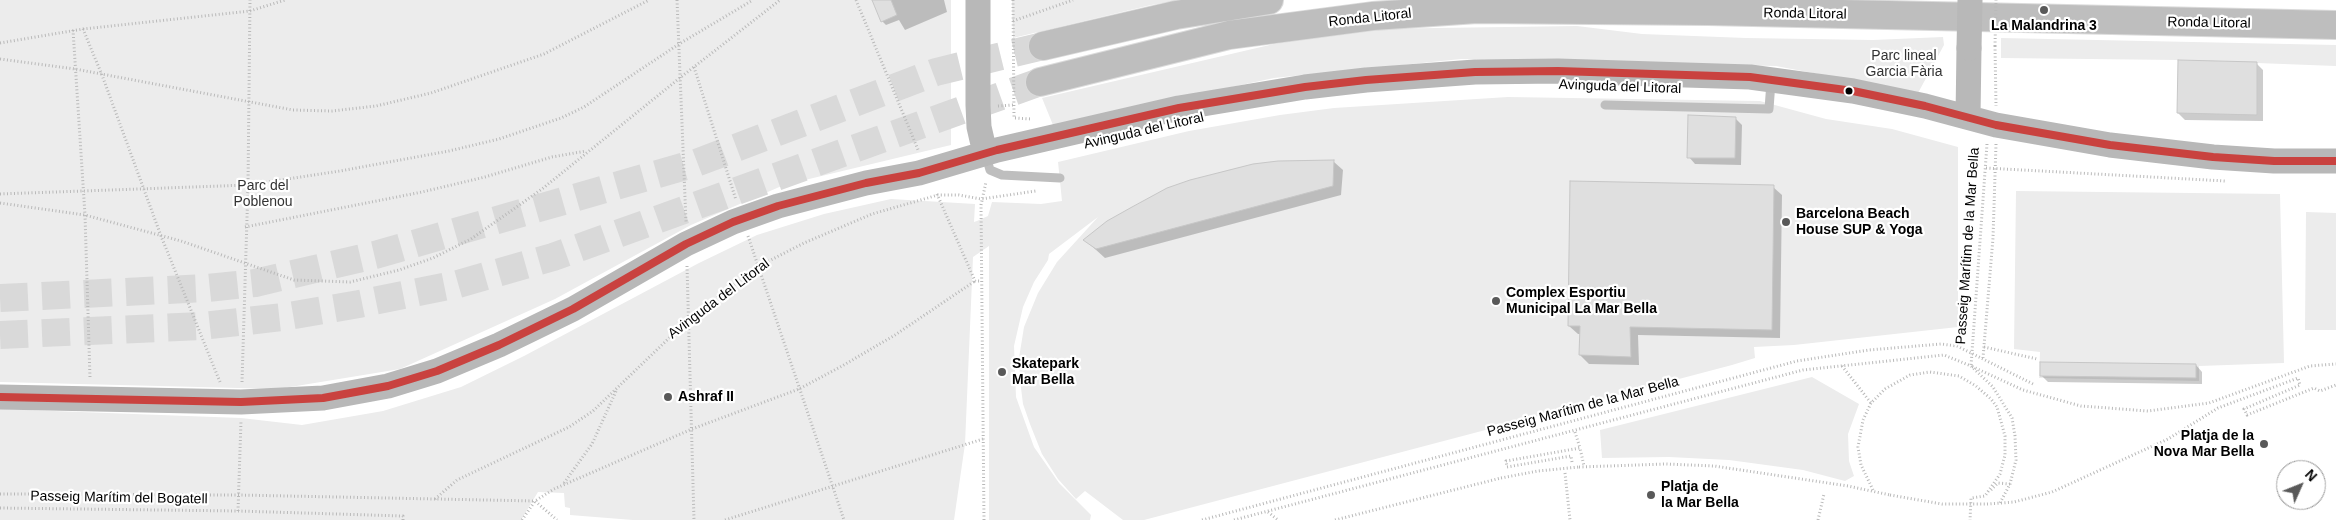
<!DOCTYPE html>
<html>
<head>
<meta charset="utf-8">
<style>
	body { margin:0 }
	#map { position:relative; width:2336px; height:520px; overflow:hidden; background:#fff; font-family:Helvetica,sans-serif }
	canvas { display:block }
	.north { position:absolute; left:2276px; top:460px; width:50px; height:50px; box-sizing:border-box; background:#fff; border:1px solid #999; border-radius:50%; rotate:46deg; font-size:14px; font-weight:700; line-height:20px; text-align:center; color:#000 }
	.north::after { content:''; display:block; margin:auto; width:18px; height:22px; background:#595959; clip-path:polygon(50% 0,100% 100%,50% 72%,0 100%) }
</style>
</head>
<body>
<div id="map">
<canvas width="2336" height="520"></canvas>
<div class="north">N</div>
</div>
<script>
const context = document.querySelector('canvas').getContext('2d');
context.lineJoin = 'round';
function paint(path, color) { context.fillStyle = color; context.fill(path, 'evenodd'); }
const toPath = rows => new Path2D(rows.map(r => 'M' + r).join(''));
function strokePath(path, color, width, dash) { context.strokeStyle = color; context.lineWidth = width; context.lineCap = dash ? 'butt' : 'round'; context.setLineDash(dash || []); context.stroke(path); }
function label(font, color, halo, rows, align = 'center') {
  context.font = font + ' Helvetica,sans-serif'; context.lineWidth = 4.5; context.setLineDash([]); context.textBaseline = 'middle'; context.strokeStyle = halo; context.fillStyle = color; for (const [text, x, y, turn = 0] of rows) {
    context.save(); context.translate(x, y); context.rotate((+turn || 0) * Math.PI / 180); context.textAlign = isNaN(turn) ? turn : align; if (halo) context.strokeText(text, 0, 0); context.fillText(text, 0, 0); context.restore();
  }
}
paint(toPath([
	[0,0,951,0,951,145,784,185,691,225,555,299,400,369,278,389,0,382],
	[1012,0,1181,0,1151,5,1013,38],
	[1577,26,1642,34,1746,38,1873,40,1943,37,1944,45,1918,93,1776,66,1461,59,1274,78,1053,125,1042,98,1274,44,1366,29],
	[2001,38,2336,45,2336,66,2178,60,2001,58],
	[1508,97,1760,101,1826,119,1892,129,1958,147,1958,327,1794,345,1754,347,1755,358,1732,365,1144,520,1123,520,1085,491,1076,499,1058,479,1042,454,1030,424,1023,404,1020,380,1019,358,1024,327,1038,293,1057,262,1098,217,1049,254,1048,260,1034,282,1023,307,1014,346,1016,397,1034,447,1059,483,1091,515,1090,520,989,520,989,246,973,257,965,444,954,520,633,520,570,515,570,508,565,507,564,493,538,492,521,520,0,520,0,409,241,418,302,425,383,411,461,387,524,356,699,263,757,235,824,214,891,199,975,204,974,222,977,221,988,216,992,202,1041,204,1062,201,1058,162,1189,131,1280,115,1334,108],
	[2016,191,2280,194,2284,363,2199,366,2199,381,2039,378,2040,352,2014,349],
	[2306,212,2336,213,2336,330,2305,330],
	[1812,377,1859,404,1848,434,1849,461,1854,476,1845,481,1803,470,1729,460,1669,457,1602,458,1600,430]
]), '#ececec');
paint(toPath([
	[873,0,944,0,947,12,905,30,899,20,886,25,882,21],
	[2256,63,2263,70,2263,121,2185,120,2178,113],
	[1735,118,1742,125,1741,165,1695,164,1689,157],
	[1334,162,1343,170,1341,195,1105,258,1085,240,1167,190,1222,172,1253,165],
	[1773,187,1782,195,1780,338,1638,335,1639,365,1589,364,1580,355,1581,334,1578,334,1569,326],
	[2196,365,2202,372,2202,384,2048,382,2041,375]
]), '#0003');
const building = toPath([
	[872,0,891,0,897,15,881,22,872,0],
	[2178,60,2257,62,2257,115,2177,113,2178,60],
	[1688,115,1736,117,1735,158,1687,158,1688,115],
	[1334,160,1333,186,1096,249,1083,240,1107,221,1132,207,1167,188,1190,180,1253,164,1278,161,1334,160],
	[1570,181,1774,185,1772,330,1630,327,1631,357,1579,355,1580,326,1568,326,1570,181],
	[2040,362,2196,364,2196,378,2040,376,2040,362]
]);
paint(building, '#dfdfdf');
strokePath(building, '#c7c7c7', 1);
strokePath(toPath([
	[0,298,207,288,255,283,375,255,696,163,936,72,1043,46],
	[0,335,202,326,283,317,359,304,458,284,553,257,1040,82]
]), '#d9d9d9', 28, [28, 14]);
const highway = toPath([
	[1043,46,1176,15,1269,0],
	[1040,82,1229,35,1373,16,1477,9,1708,11,2336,25]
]);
strokePath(highway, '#dbdbdb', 30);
strokePath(toPath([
	[677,0,686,222],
	[856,0,919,152],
	[1013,0,1014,118,1032,119],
	[1013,21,1073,0],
	[83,29,250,11,285,0],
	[73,30,85,215,90,378],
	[0,43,83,29,102,75,161,236,220,382],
	[1995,46,1996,106],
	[0,59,75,69,293,110,332,111,376,106,431,93,544,54,649,0],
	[694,67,736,200],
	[998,106,1013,105],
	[1987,144,1971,366,2023,390,2081,406,2148,411,2209,403,2310,366,2336,364],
	[1986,168,2225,181],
	[0,194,248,185,340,171,449,151,499,139,561,118,584,107,679,44,753,0],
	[937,194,975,281,980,281],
	[0,203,85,215,181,241,294,280,350,282,399,270,433,258,471,239,501,218,542,189,681,77,780,0],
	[245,227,422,192,485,177,552,157,586,151],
	[748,236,844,520],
	[687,266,694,520],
	[1984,347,2037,359],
	[1983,358,1993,238,1996,144],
	[1842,366,1871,403],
	[242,382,248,185,250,0],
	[1575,432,1580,448],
	[1572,462,1571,456,1507,467,1506,461,1580,448,1584,466],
	[1579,467,1666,464,1714,466,1848,486,1890,495],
	[1565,473,1570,520],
	[564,483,592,444,617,389],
	[1873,490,1861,465,1858,447,1863,420,1871,403,1885,389,1910,375,1930,372,1959,376,1976,386,1991,399,1997,407,2005,436,2005,455,2000,474,1985,496,1971,498,1970,520],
	[1991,490,1998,483,2010,484],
	[0,494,238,495,535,501,557,520],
	[435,499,457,480,569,427,593,411,689,319,759,266,804,243,872,214,938,195,959,195,981,199,1036,191],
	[1987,504,2014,502,2052,492,2168,439,2218,408,2298,378,2300,385,2244,409,2247,415,2314,388,2320,391,2336,385],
	[0,508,238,511,403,516,403,520],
	[238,511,241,421],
	[1268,512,1278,520],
	[522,520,535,501,554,489,692,429,799,389,842,366,895,335,975,281],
	[725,520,983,439],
	[984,520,981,205,986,182],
	[1202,520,1797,361,1869,350,1941,344,1957,346,2035,385],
	[1234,520,1803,370,1944,355,1971,366,1993,387,2012,418,2015,436,2016,460,2010,484,2000,503],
	[1335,520,1501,478],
	[1818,520,1824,494]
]), '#b9b9b9', 3, [1, 2.5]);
strokePath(toPath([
	[1605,105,1769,109,1771,82],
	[986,156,990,170,1002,175,1060,178]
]), '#bebebe', 9);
strokePath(toPath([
	[978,0,978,105,979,127,985,153],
	[1968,117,1969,48],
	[0,397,241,402,323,398,388,386,437,371,499,345,573,309,686,244,733,222,778,206,866,183,919,173,997,150,1179,108,1305,87,1366,80,1475,72,1558,71,1750,77,1853,91,1925,106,1996,125,2110,145,2213,157,2274,161,2336,161]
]), '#b8b8b8', 25);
strokePath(highway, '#bebebe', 28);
strokePath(toPath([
	[1995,46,1996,0],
	[1501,478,1538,471,1579,467],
	[1890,495,1942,504,1987,504]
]), '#b9b9b9', 3, [1, 2.5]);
strokePath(toPath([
	[1969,48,1970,0]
]), '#b8b8b8', 25);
strokePath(toPath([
	[0,397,241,402,323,398,388,386,437,371,499,345,573,309,686,244,733,222,778,206,866,183,919,173,997,150,1179,108,1305,87,1366,80,1475,72,1558,71,1750,77,1853,91,1925,106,1996,125,2110,145,2213,157,2274,161,2336,161]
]), '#c9423f', 8);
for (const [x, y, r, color] of [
	[2044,10,5,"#595959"],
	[1849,91,4.5,"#000"],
	[1786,222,5,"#595959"],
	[1496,301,5,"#595959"],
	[1002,372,5,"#595959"],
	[668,397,5,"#595959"],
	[2264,444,5,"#595959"],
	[1651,495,5,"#595959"]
]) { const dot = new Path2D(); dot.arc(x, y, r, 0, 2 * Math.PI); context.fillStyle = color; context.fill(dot); strokePath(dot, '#fff', 2); }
label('14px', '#000', '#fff', [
	["Ronda Litoral",1805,14,1],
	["Ronda Litoral",1370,18,-6],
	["Ronda Litoral",2209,23,1],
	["Avinguda del Litoral",1620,87,2],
	["Avinguda del Litoral",1144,131,-13],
	["Passeig Marítim de la Mar Bella",1968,246,-86],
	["Avinguda del Litoral",719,299,-37],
	["Passeig Marítim de la Mar Bella",1583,407,-15],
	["Passeig Marítim del Bogatell",119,498,1]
]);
label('bold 14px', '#000', '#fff', [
	["La Malandrina 3",2044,26,"center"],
	["Barcelona Beach",1796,214],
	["House SUP & Yoga",1796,230],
	["Complex Esportiu",1506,293],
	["Municipal La Mar Bella",1506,309],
	["Skatepark",1012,364],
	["Mar Bella",1012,380],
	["Ashraf II",678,397],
	["Platja de la",2254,436,"right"],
	["Nova Mar Bella",2254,452,"right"],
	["Platja de",1661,487],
	["la Mar Bella",1661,503]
], 'left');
label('14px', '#333', '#fff', [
	["Parc lineal",1904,56],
	["Garcia Fària",1904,72],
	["Parc del",263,186],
	["Poblenou",263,202]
]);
</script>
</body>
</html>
